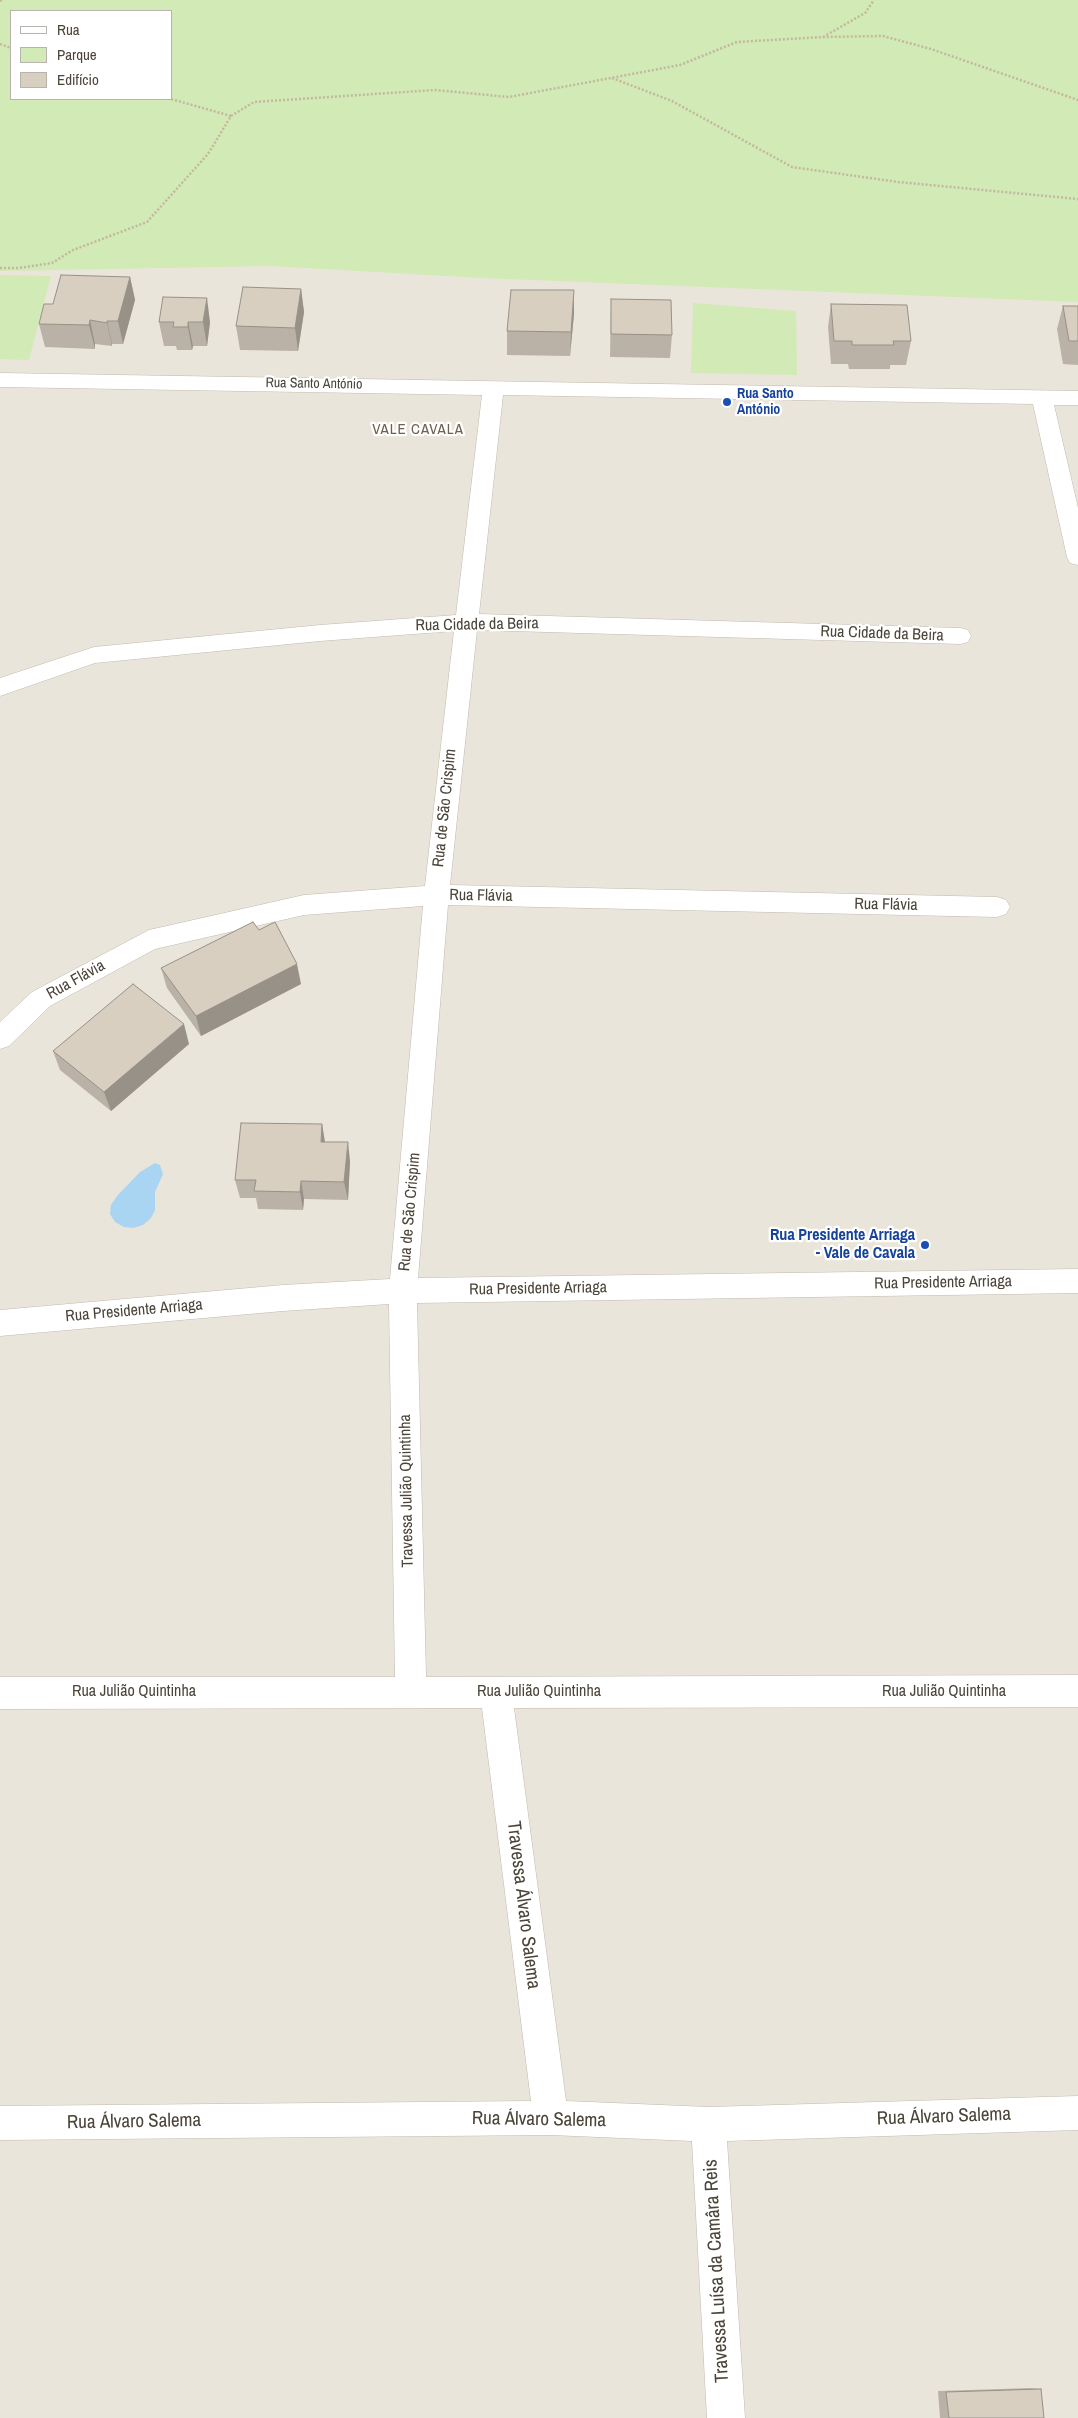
<!DOCTYPE html>
<html>
<head>
<meta charset="utf-8">
<style>
	body { margin:0 }
	#map { position:relative; width:1078px; height:2418px; overflow:hidden; background:#f6f3ec; font-family:"Archivo Narrow",sans-serif }
	canvas { display:block }
	.legend { position:absolute; left:10px; top:10px; width:162px; height:90px; box-sizing:border-box; background:#fff; border:1px solid #b7b4b0; margin:0; padding:6px 9px; list-style:none; font-size:15px; color:#4b4439 }
	.legend li { display:flex; align-items:center; gap:10px; height:25px }
	.legend b { width:25px; border:1px solid #b7b4b0 }
</style>
</head>
<body>
<div id="map">
<canvas width="1078" height="2418"></canvas>
<ul class="legend">
<li><b style="height:6px;background:#fff"></b>Rua</li>
<li><b style="height:14px;background:#d2eab5"></b>Parque</li>
<li><b style="height:14px;background:#d8cfc1"></b>Edifício</li>
</ul>
</div>
<script>
const context = document.querySelector('canvas').getContext('2d');
context.lineJoin = 'round';
function paint(path, color) { context.fillStyle = color; context.fill(path, 'evenodd'); }
const toPath = rows => new Path2D(rows.map(r => 'M' + r).join(''));
function strokePath(path, color, width, dash) { context.strokeStyle = color; context.lineWidth = width; context.lineCap = dash ? 'butt' : 'round'; context.setLineDash(dash || []); context.stroke(path); }
function label(font, color, halo, rows, align = 'center') {
  context.font = font + ' "Archivo Narrow",sans-serif'; context.lineWidth = 4.5; context.setLineDash([]); context.textBaseline = 'middle'; context.strokeStyle = halo; context.fillStyle = color; for (const [text, x, y, turn = 0] of rows) {
    context.save(); context.translate(x, y); context.rotate((+turn || 0) * Math.PI / 180); context.textAlign = isNaN(turn) ? turn : align; if (halo) context.strokeText(text, 0, 0); context.fillText(text, 0, 0); context.restore();
  }
}
paint(toPath([
	[0,0,1078,0,1078,2418,0,2418,0,271,4,271,171,99,171,11,11,11]
]), '#eae5da');
paint(toPath([
	[0,0,1078,0,1078,302,483,278,269,266,0,271],
	[11,11,171,11,171,99,11,99],
	[0,275,51,276,29,360,0,359],
	[693,303,796,311,797,375,691,373]
]), '#d2eab5');
paint(toPath([
	[155,1163,160,1165,163,1174,155,1192,155,1210,151,1218,143,1225,133,1228,124,1227,115,1222,110,1214,111,1205,117,1196,140,1172]
]), '#a9d4f2');
const minor = toPath([
	[0,373,1078,391,1078,405,1054,405,1078,508,1078,565,1070,563,1067,557,1033,404,503,395,479,614,960,628,968,630,971,636,968,642,960,644,477,630,450,885,997,897,1006,900,1010,907,1006,914,997,917,448,905,418,1278,1078,1269,1078,1293,417,1303,426,1677,1078,1675,1078,1707,514,1708,566,2101,709,2107,1078,2096,1078,2130,727,2141,745,2418,707,2418,692,2141,551,2135,0,2140,0,2106,531,2101,482,1708,0,1709,0,1677,395,1677,389,1304,283,1311,0,1336,0,1310,283,1285,390,1279,423,906,304,915,155,949,50,1006,9,1046,0,1049,0,1022,32,992,149,930,304,895,425,886,454,631,320,641,95,663,0,696,0,678,94,647,320,625,456,615,482,395,0,387,0,373]
]);
strokePath(minor, '#c2bbae', 1);
strokePath(toPath([
	[0,1,2,0],
	[823,37,865,13,874,0],
	[0,44,11,48],
	[612,78,672,101,792,167,898,182,1078,199],
	[231,116,254,102,435,90,509,97,680,65,737,42,823,37,883,36,931,49,1078,100],
	[0,268,19,268,52,263,73,250,147,222,208,154,231,116,171,99]
]), '#c4b79f', 2.5, [2, 2]);
paint(minor, '#fff');
paint(toPath([
	[130,277,135,300,123,344,112,344,112,346,95,344,95,349,45,347,39,324,53,304],
	[301,289,304,312,298,351,240,350,236,326],
	[611,299,672,335,670,358,610,357],
	[831,304,911,341,906,365,890,365,890,369,849,369,848,364,831,364,828,327],
	[1063,306,1078,306,1078,365,1063,364,1057,329],
	[574,314,570,356,507,355,507,331],
	[159,322,210,322,207,346,193,346,192,350,177,350,176,346,164,346],
	[161,968,301,984,201,1036,167,988],
	[189,1044,111,1111,60,1070,53,1051],
	[322,1124,325,1142,350,1161,348,1200,304,1199,303,1210,258,1209,256,1198,240,1198,235,1180],
	[1031,2388,1041,2389,1044,2418,940,2418,938,2391]
]), '#bab2a6');
paint(toPath([
	[130,277,135,300,123,344,118,321],
	[301,289,304,312,298,351,295,328],
	[574,290,574,314,570,356,571,332],
	[207,298,210,322,207,346,203,322],
	[90,320,95,344,95,349,89,325],
	[107,321,112,344,112,346,107,323],
	[188,322,193,346,192,350,188,327],
	[297,964,301,984,201,1036,196,1016],
	[184,1024,189,1044,111,1111,104,1092],
	[322,1124,325,1143,321,1142],
	[348,1142,350,1161,348,1200,344,1182],
	[301,1181,304,1199,303,1210,300,1192]
]), '#979187');
const building = toPath([
	[61,275,130,277,118,321,107,321,107,323,90,320,89,325,39,324,44,304,53,304,61,275],
	[243,287,301,289,295,328,236,326,243,287],
	[511,290,574,290,571,332,507,331,511,290],
	[163,297,207,298,203,322,188,322,188,327,173,327,174,322,159,322,163,297],
	[611,299,671,300,672,335,611,334,611,299],
	[831,304,907,305,911,341,893,341,894,345,852,345,852,341,834,341,831,304],
	[1063,306,1078,306,1078,341,1069,341,1063,306],
	[253,922,259,930,275,922,297,964,196,1016,161,968,253,922],
	[133,984,184,1024,104,1092,53,1051,133,984],
	[241,1123,322,1124,321,1142,348,1142,344,1182,301,1181,300,1192,254,1191,256,1180,235,1180,241,1123],
	[1041,2389,1044,2418,949,2418,946,2392,1041,2389]
]);
paint(building, '#d8cfc1');
strokePath(building, '#979187', 1);
for (const [x, y, r, color] of [
	[727,402,5,"#1a4fb4"],
	[925,1245,5,"#1a4fb4"]
]) { const dot = new Path2D(); dot.arc(x, y, r, 0, 2 * Math.PI); context.fillStyle = color; context.fill(dot); strokePath(dot, '#fff', 2); }
label('14px', '#4b4439', '#fff', [
	["Rua Santo António",314,384,1]
]);
label('bold 14px', '#164399', '#fff', [
	["Rua Santo",737,394],
	["António",737,410]
], 'left');
context.letterSpacing = '1px';
label('15px', '#6e6250', '#fff', [
	["VALE CAVALA",418,430]
]);
context.letterSpacing = '0px';
label('16px', '#4b4439', '#fff', [
	["Rua Cidade da Beira",477,625,-1],
	["Rua Cidade da Beira",882,634,2],
	["Rua de São Crispim",445,808,-84],
	["Rua Flávia",481,896,1],
	["Rua Flávia",886,905,1],
	["Rua Flávia",76,980,-29],
	["Rua de São Crispim",410,1212,-85],
	["Rua Presidente Arriaga",943,1283,-1],
	["Rua Presidente Arriaga",538,1289,-1],
	["Rua Presidente Arriaga",134,1311,-5],
	["Travessa Julião Quintinha",407,1491,-91],
	["Rua Julião Quintinha",134,1692],
	["Rua Julião Quintinha",539,1692],
	["Rua Julião Quintinha",944,1692]
]);
label('bold 16px', '#164399', '#fff', [
	["Rua Presidente Arriaga",915,1236],
	["- Vale de Cavala",915,1254]
], 'right');
label('19px', '#4b4439', '#fff', [
	["Travessa Álvaro Salema",523,1905,83],
	["Rua Álvaro Salema",944,2117,-2],
	["Rua Álvaro Salema",539,2120,1],
	["Rua Álvaro Salema",134,2122,-1],
	["Travessa Luísa da Camâra Reis",717,2271,-93]
]);
</script>
</body>
</html>
